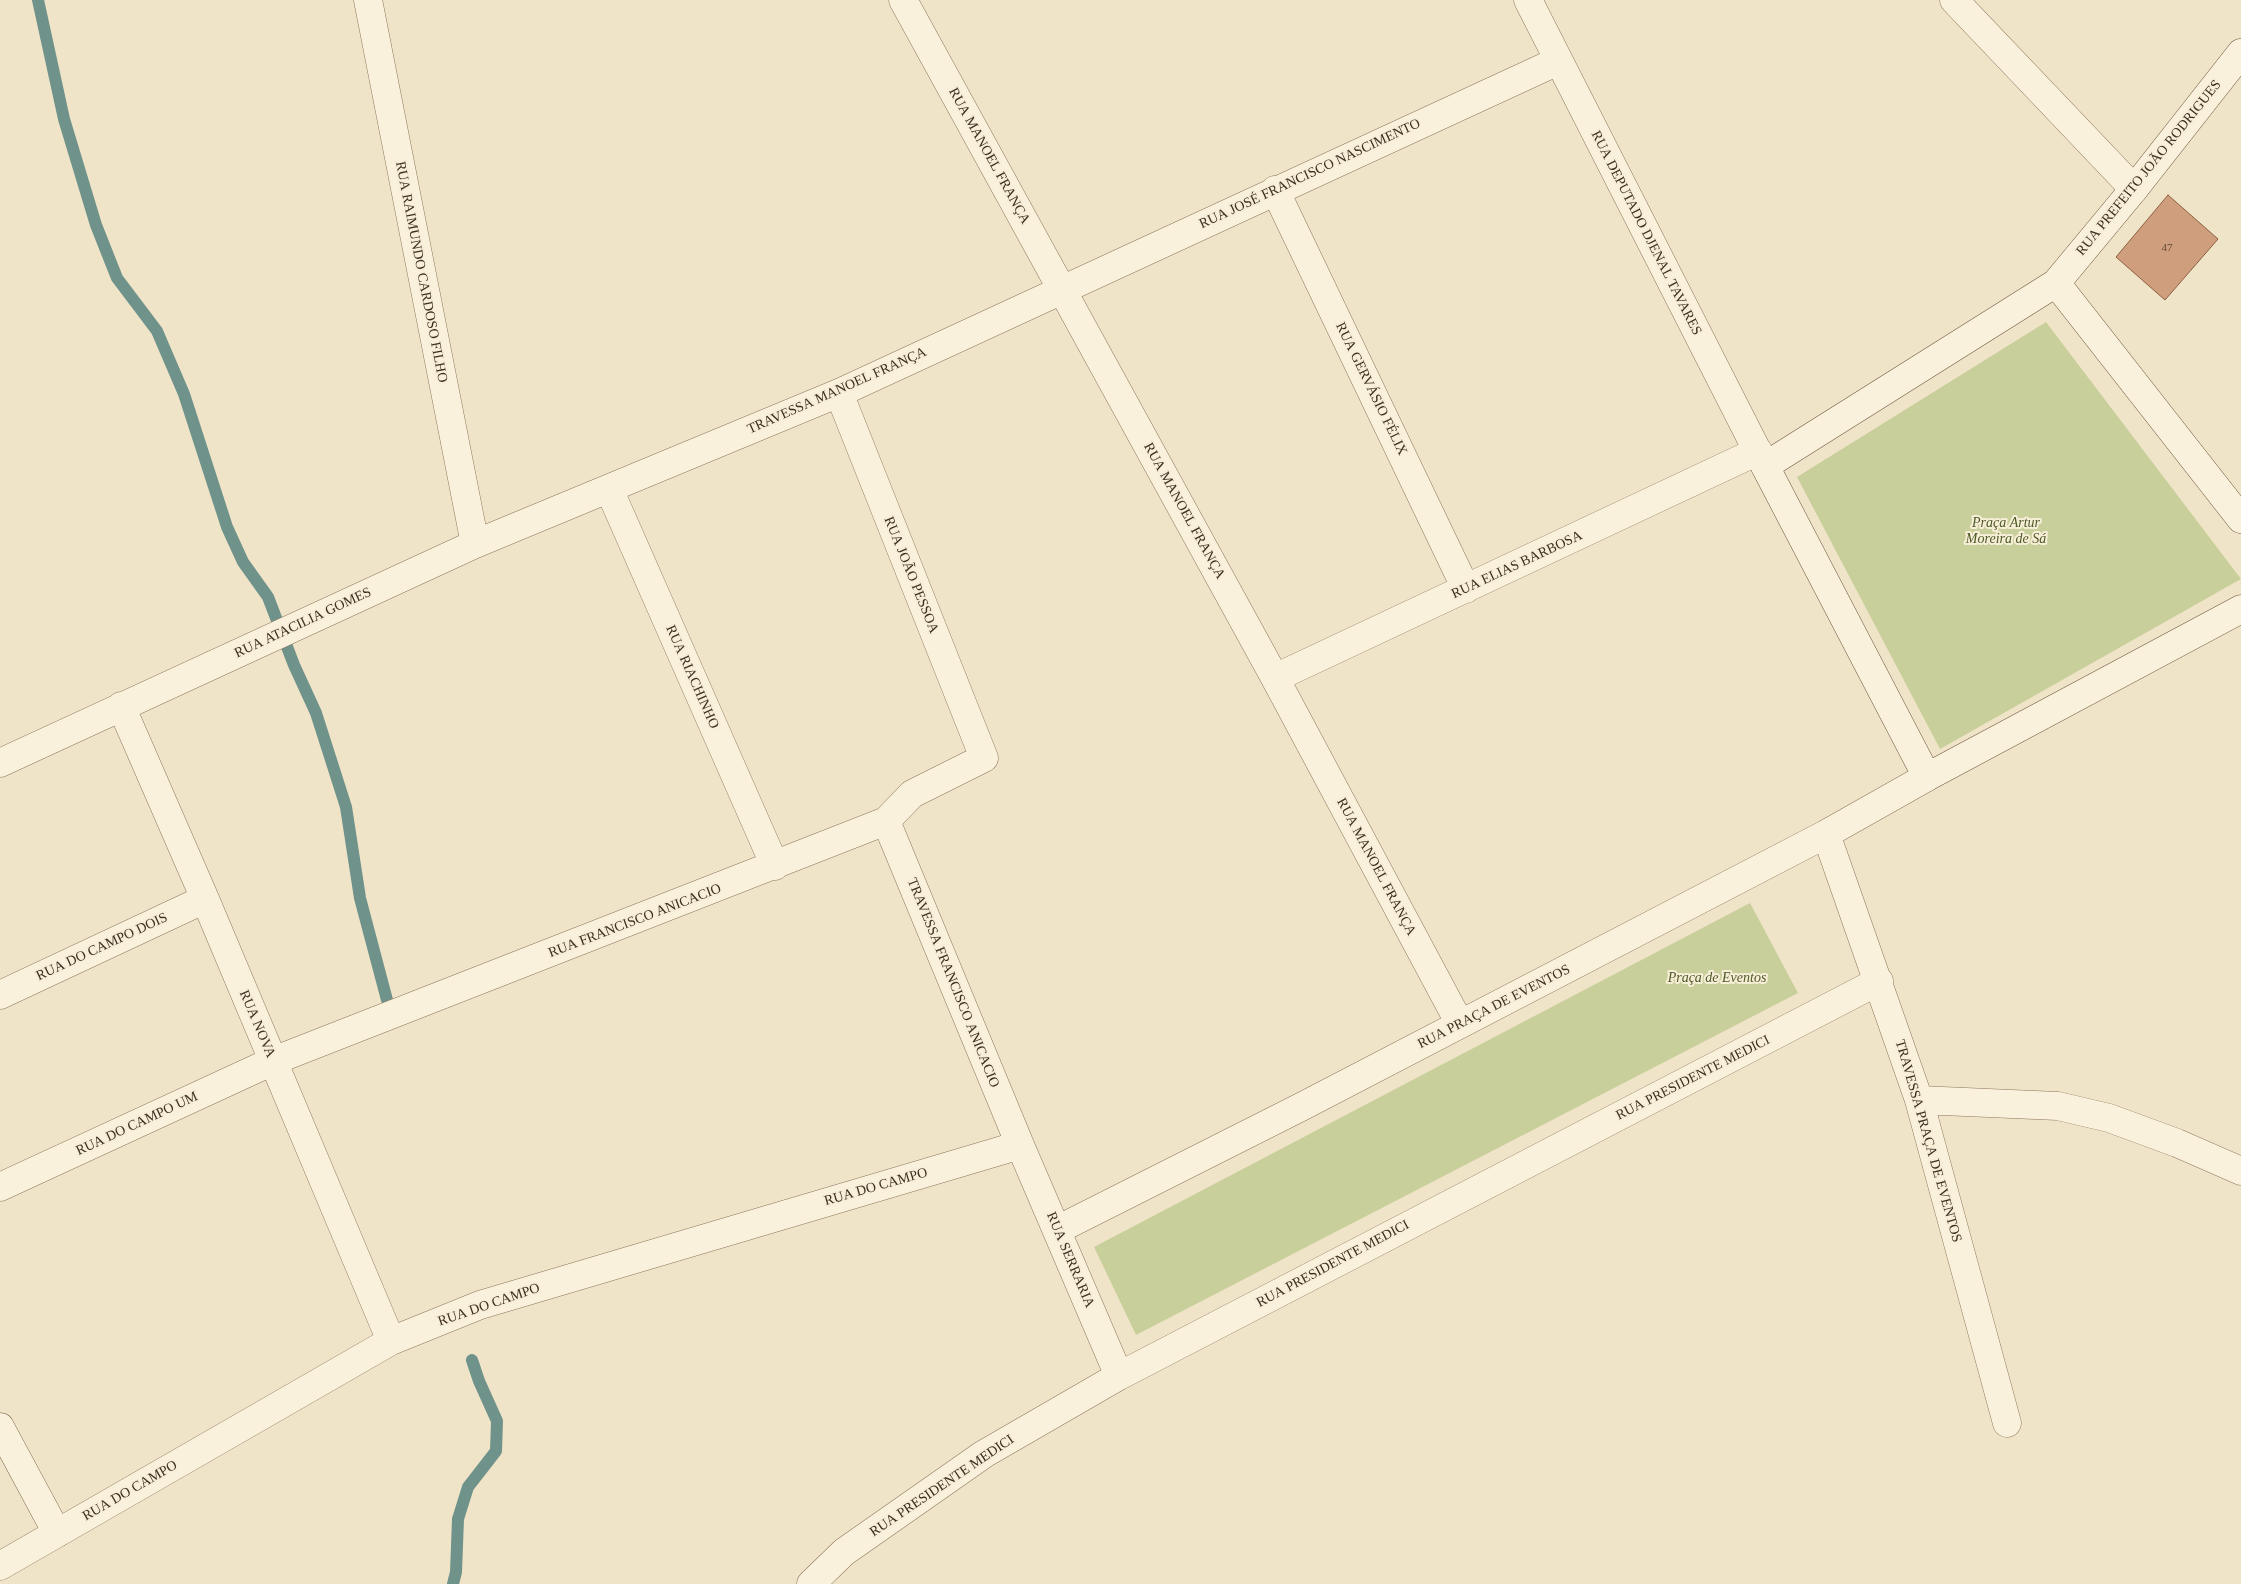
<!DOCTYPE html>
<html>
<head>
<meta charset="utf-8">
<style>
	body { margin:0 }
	canvas { display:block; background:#f0e4c8 }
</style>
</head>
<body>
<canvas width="2241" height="1584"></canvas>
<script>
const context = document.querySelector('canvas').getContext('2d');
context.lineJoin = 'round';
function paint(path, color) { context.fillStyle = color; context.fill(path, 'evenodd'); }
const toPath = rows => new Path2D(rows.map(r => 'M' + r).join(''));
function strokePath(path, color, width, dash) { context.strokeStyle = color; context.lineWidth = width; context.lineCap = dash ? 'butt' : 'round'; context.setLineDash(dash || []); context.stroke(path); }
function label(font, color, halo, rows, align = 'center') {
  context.font = font + ' Georgia,serif'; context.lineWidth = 4; context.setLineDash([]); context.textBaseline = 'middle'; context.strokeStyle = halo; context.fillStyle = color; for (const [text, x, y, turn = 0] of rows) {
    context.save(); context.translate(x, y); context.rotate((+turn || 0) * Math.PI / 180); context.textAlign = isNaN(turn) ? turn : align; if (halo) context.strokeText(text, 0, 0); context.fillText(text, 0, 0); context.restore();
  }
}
paint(toPath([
	[2046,322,2241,579,1940,749,1797,477],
	[1750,903,1798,993,1136,1335,1094,1247]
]), '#c9cf9b');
strokePath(toPath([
	[38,0,64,119,96,225,117,278,157,331,184,394,227,527,243,562,268,597,294,665,316,713,346,807,360,898,387,1000],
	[453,1584,456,1572,458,1519,468,1487,496,1451,497,1421,479,1381,472,1360]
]), '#6f938a', 12);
const building = toPath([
	[2168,195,2218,239,2165,300,2116,257,2168,195]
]);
paint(building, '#cf9f7d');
strokePath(building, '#8d5f41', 1);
const street = toPath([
	[368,0,475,544],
	[903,0,1275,678,1460,1024],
	[1528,0,1765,466],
	[1954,0,2134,189],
	[1275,190,1466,589],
	[609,489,775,866],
	[1275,678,1758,451],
	[121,706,205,899,391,1341],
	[0,763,475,544,839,393,1558,61],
	[886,821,1020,1145,1119,1376],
	[1826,834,1919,1100,2007,1423],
	[0,995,205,899],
	[1919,1100,2058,1106,2109,1118,2177,1143,2241,1171],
	[0,1187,273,1061,886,821,912,794,984,758,839,393],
	[1057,1230,1301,1107,1826,834,1927,777],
	[0,1566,391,1341,480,1305,1020,1145],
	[811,1584,844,1552,984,1454,1119,1376,1879,981]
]);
const secondary = toPath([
	[2241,53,2134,189,2056,283,1765,466,1927,777,2241,609],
	[2056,283,2241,519],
	[0,1427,57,1533]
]);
strokePath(street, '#8d765c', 29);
strokePath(secondary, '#6f573f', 29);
strokePath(street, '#faf1dc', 28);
strokePath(secondary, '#faf1dc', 28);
label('11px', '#624a37', null, [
	["47",2167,248]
]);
label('14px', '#3d2e20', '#f7eed8', [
	["RUA MANOEL FRANÇA",989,156,61],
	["RUA PREFEITO JOÃO RODRIGUES",2149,168,-51],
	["RUA JOSÉ FRANCISCO NASCIMENTO",1310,174,-25],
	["RUA DEPUTADO DJENAL TAVARES",1646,233,63],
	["RUA RAIMUNDO CARDOSO FILHO",421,272,79],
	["RUA GERVÁSIO FÉLIX",1371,389,64],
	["TRAVESSA MANOEL FRANÇA",837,391,-24],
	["RUA MANOEL FRANÇA",1184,511,61],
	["RUA ELIAS BARBOSA",1517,565,-25],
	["RUA JOÃO PESSOA",911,575,68],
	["RUA ATACILIA GOMES",303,623,-25],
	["RUA RIACHINHO",692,677,66],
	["RUA MANOEL FRANÇA",1376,867,62],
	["RUA FRANCISCO ANICACIO",635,921,-21],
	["RUA DO CAMPO DOIS",102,947,-25],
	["TRAVESSA FRANCISCO ANICACIO",953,983,68],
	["RUA PRAÇA DE EVENTOS",1494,1007,-27],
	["RUA NOVA",257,1024,67],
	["RUA PRESIDENTE MEDICI",1693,1078,-27],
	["RUA DO CAMPO UM",137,1124,-25],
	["TRAVESSA PRAÇA DE EVENTOS",1928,1141,74],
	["RUA DO CAMPO",876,1187,-16],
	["RUA SERRARIA",1070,1260,67],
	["RUA PRESIDENTE MEDICI",1333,1264,-28],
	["RUA DO CAMPO",489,1305,-19],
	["RUA PRESIDENTE MEDICI",942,1486,-34],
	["RUA DO CAMPO",130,1491,-30]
]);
label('italic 14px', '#4d5a26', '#f7eed8', [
	["Praça Artur",2006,523],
	["Moreira de Sá",2006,539],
	["Praça de Eventos",1717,978]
]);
</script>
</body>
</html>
